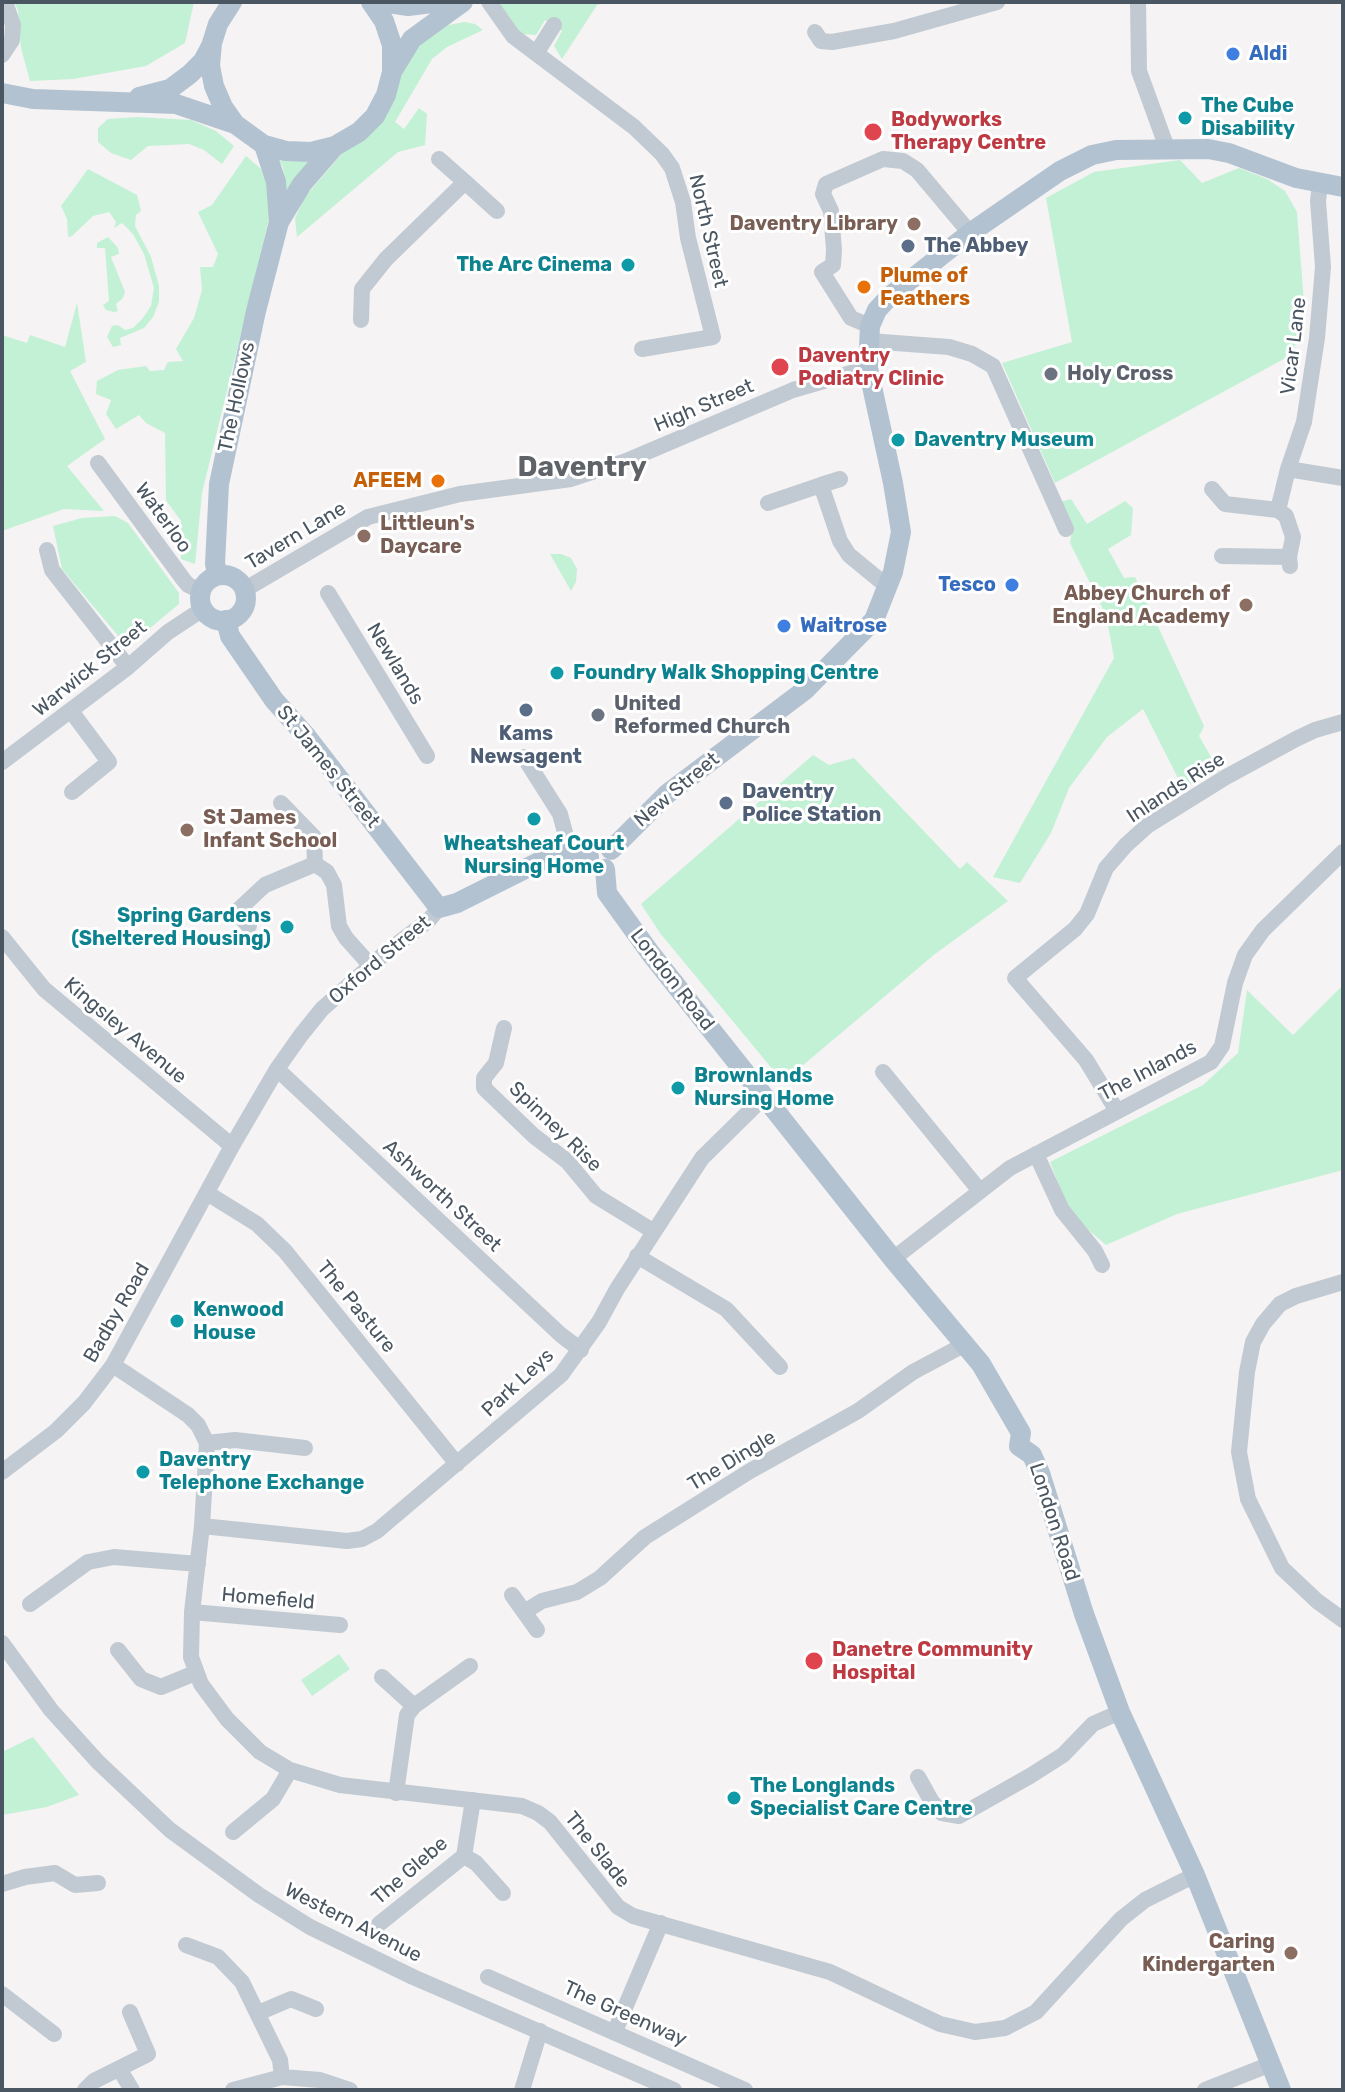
<!DOCTYPE html>
<html>
<head>
<meta charset="utf-8">
<style>
	body { margin:0 }
	#map { position:relative; width:1345px; height:2092px; overflow:hidden; background:#f5f3f3; font-family:Rubik,sans-serif }
	canvas { display:block }
	.frame { position:absolute; inset:0; border:4px solid #4a5661; pointer-events:none }
</style>
</head>
<body>
<div id="map">
<canvas width="1345" height="2092"></canvas>
<div class="frame"></div>
</div>
<script>
const context = document.querySelector('canvas').getContext('2d');
context.lineJoin = 'round';
function paint(path, color) { context.fillStyle = color; context.fill(path, 'evenodd'); }
const toPath = rows => new Path2D(rows.map(r => 'M' + r).join(''));
function strokePath(path, color, width, dash) { context.strokeStyle = color; context.lineWidth = width; context.lineCap = dash ? 'butt' : 'round'; context.setLineDash(dash || []); context.stroke(path); }
function label(font, color, halo, rows, align = 'center') {
  context.font = font + ' Rubik,sans-serif'; context.lineWidth = 6; context.setLineDash([]); context.textBaseline = 'middle'; context.strokeStyle = halo; context.fillStyle = color; for (const [text, x, y, turn = 0] of rows) {
    context.save(); context.translate(x, y); context.rotate((+turn || 0) * Math.PI / 180); context.textAlign = isNaN(turn) ? turn : align; if (halo) context.strokeText(text, 0, 0); context.fillText(text, 0, 0); context.restore();
  }
}
paint(toPath([
	[14,2,194,2,185,43,146,66,73,79,30,81,21,48,18,10],
	[496,2,609,2,597,5,562,59,554,46,562,31,545,20,536,35,521,34],
	[464,22,475,24,483,30,447,47,432,59,395,122,404,129,419,108,427,114,425,145,398,152,297,237,295,218,305,197,345,150,410,49,445,26],
	[138,117,191,120,216,131,234,146,222,164,204,150,189,144,148,146,131,160,111,153,98,142,98,128,108,119],
	[246,156,261,169,268,187,270,215,202,493,195,564,181,559,181,521,166,500,165,433,146,423,139,415,116,429,106,414,111,400,96,394,97,381,118,370,146,366,150,371,164,370,168,362,183,361,176,349,194,318,202,290,200,267,213,267,218,254,198,212,212,205],
	[277,157,311,159,286,193,283,167],
	[1180,160,1202,183,1239,168,1267,179,1285,191,1297,212,1304,304,1293,354,1055,483,1002,363,1072,342,1046,198,1094,172],
	[88,169,137,195,141,211,136,215,135,226,151,257,159,286,159,302,153,317,144,328,120,338,121,345,113,347,107,337,112,326,118,325,125,330,133,328,143,318,151,306,154,288,144,254,133,234,122,223,114,228,116,222,109,212,93,216,72,236,68,237,67,219,61,206],
	[108,237,118,248,119,254,111,257,125,292,123,298,116,304,118,311,114,312,106,310,103,305,109,301,105,248,97,248,97,243],
	[77,303,86,362,70,371,105,439,67,466,104,511,64,509,2,531,2,484,5,482,2,480,2,335,27,343,30,335,65,347],
	[1071,499,1087,524,1125,501,1133,508,1131,535,1108,549,1124,578,1135,577,1204,726,1199,736,1219,771,1183,788,1143,709,1107,737,1069,788,1051,833,1020,883,993,877,1114,658,1106,615,1070,543,1072,530,1060,502],
	[115,516,128,523,179,593,179,604,132,643,120,638,62,569,53,526,82,518],
	[550,554,561,554,571,558,577,569,576,582,571,591],
	[813,755,829,765,854,758,960,869,967,862,1008,901,935,954,783,1082,660,933,641,904],
	[1343,985,1343,1170,1177,1214,1106,1245,1071,1215,1050,1162,1203,1085,1238,1053,1247,990,1293,1035],
	[339,1654,350,1669,312,1696,301,1680],
	[33,1737,79,1795,47,1807,2,1815,2,1752]
]), '#c3f1d5');
strokePath(toPath([
	[489,2,513,36,634,127,662,154,672,168,683,202,688,238,713,337,642,349],
	[1138,2,1139,71,1167,148],
	[815,32,821,41,832,42,894,31,997,2],
	[537,52,554,25],
	[2,55,12,40,13,25,5,2],
	[439,159,465,182],
	[361,320,362,289,386,259,465,182,497,211],
	[870,326,851,318,822,272,833,265,834,250,831,211,823,194,826,184,883,159,903,161,917,170,970,233],
	[869,341,949,347,972,354,993,366,1066,529],
	[98,463,183,579,188,585,201,591],
	[1288,469,1343,478],
	[821,485,840,479],
	[1212,489,1225,504,1278,510],
	[768,503,821,485,840,541,849,555,888,587],
	[1278,510,1288,469,1304,422,1317,338,1323,267,1318,201,1320,184],
	[1278,510,1286,516,1293,537,1289,557,1290,566],
	[47,550,52,570,128,667],
	[1222,556,1289,557],
	[244,590,368,517,460,494,571,479,626,461,793,390,868,368],
	[328,593,427,756],
	[71,711,109,762,72,792],
	[524,757,560,814,570,851],
	[2,762,128,667,168,632,203,609],
	[281,803,314,837,315,864],
	[249,926,236,912,265,885,315,864,327,872,334,885,339,926,346,938,371,966],
	[2,937,44,989,232,1146],
	[504,1028,496,1063,484,1078,484,1088,534,1136,567,1161,596,1196,653,1231],
	[277,1069,561,1335,581,1350],
	[883,1072,980,1191],
	[1117,1111,1086,1060,1015,978,1075,929,1087,914,1106,868,1126,845,1147,826,1226,777,1296,739,1315,730,1343,722],
	[1036,1154,1062,1210,1095,1251,1102,1265],
	[207,1193,257,1224,285,1251,457,1464],
	[637,1256,726,1309,780,1367],
	[893,1259,1010,1168,1211,1062,1222,1046,1235,983,1245,955,1263,930,1343,852],
	[1343,1282,1296,1296,1280,1304,1263,1324,1253,1342,1247,1372,1239,1452,1248,1499,1282,1568,1317,1601,1343,1620],
	[113,1365,188,1415,198,1425,207,1443,202,1526,192,1612,191,1657,201,1684,227,1719,260,1752,290,1770,340,1785,522,1806,538,1813,550,1822,618,1907,633,1916,830,1972,940,2024,975,2032,1005,2028,1036,2012,1121,1919,1145,1900,1195,1875],
	[207,1443,235,1440,305,1448],
	[2,1472,56,1431,84,1403,113,1365,232,1146,277,1069,301,1035,322,1009,384,954,429,920,439,908],
	[202,1526,347,1541,362,1539,377,1531,561,1375,599,1322,617,1289,702,1158,763,1098],
	[512,1595,537,1630],
	[30,1604,88,1562,114,1557,198,1564],
	[192,1612,340,1625],
	[524,1612,542,1601,577,1592,600,1578,645,1537,750,1471,858,1411,913,1372,958,1348,962,1343],
	[2,1643,51,1710,98,1762,170,1830,259,1895,310,1927,413,1977,674,2090],
	[118,1650,141,1679,161,1687,195,1673],
	[382,1677,414,1706],
	[918,1777,932,1802,942,1813,959,1816,1030,1776,1063,1755,1093,1724,1120,1712],
	[396,1793,407,1715,414,1706,470,1666],
	[233,1832,273,1799,290,1770],
	[464,1856,476,1863,503,1893],
	[2,1884,25,1877,55,1873,75,1885,98,1883],
	[379,1924,464,1856,473,1800],
	[186,1945,218,1957,242,1982,280,2060,282,2077],
	[488,1977,745,2090],
	[2,1994,54,2034],
	[258,2013,291,1999,316,2009],
	[615,2031,661,1923],
	[120,2070,132,2090],
	[85,2090,94,2081,148,2054,130,2012],
	[233,2090,282,2077,320,2080,350,2090],
	[522,2090,540,2031],
	[1205,2090,1271,2064]
]), '#c1cad2', 16);
strokePath(toPath([
	[232,2,218,24,212,43,210,66,214,86,223,107,235,124,264,145,286,151,311,152,335,146,359,132,375,116,386,95,392,72,392,45,384,21,371,2],
	[382,2,408,6,440,2],
	[393,70,412,39,463,2],
	[2,93,33,99,176,104,235,124],
	[139,97,170,89,190,74,203,61,211,46],
	[264,145,276,182,279,222],
	[218,575,215,564,219,484,256,311,279,222,302,184,335,146],
	'200 598a23 23 0 1 1 46 0a23 23 0 1 1-46 0Z',
	[226,620,230,636,274,700,307,737,439,908,457,903,551,856,570,851,589,857],
	[611,850,667,794,805,690,874,620,893,572,901,532,893,483,868,368,870,326,877,310,890,296,970,233,1060,171,1092,155,1116,150,1208,149,1229,153,1296,178,1343,187],
	[605,869,607,893,651,954,893,1259,981,1364,1021,1433,1019,1446,1032,1455,1040,1473,1084,1614,1120,1712,1195,1875,1281,2090]
]), '#b3c2d1', 20);
for (const [x, y, r, color] of [
	[1233,54,8,"#3f7fe0"],
	[1185,118,8,"#0f9aa8"],
	[873,132,10,"#e0444e"],
	[914,224,8,"#8d6e63"],
	[908,246,8,"#5c6f8a"],
	[628,265,8,"#0f9aa8"],
	[864,287,8,"#e8710a"],
	[780,367,10,"#e0444e"],
	[1051,374,8,"#6b7280"],
	[898,440,8,"#0f9aa8"],
	[438,481,8,"#e8710a"],
	[364,536,8,"#8d6e63"],
	[1012,585,8,"#3f7fe0"],
	[1246,605,8,"#8d6e63"],
	[784,626,8,"#3f7fe0"],
	[557,673,8,"#0f9aa8"],
	[526,710,8,"#5c6f8a"],
	[598,715,8,"#6b7280"],
	[726,803,8,"#5c6f8a"],
	[534,819,8,"#0f9aa8"],
	[187,830,8,"#8d6e63"],
	[287,927,8,"#0f9aa8"],
	[678,1088,8,"#0f9aa8"],
	[177,1321,8,"#0f9aa8"],
	[143,1472,8,"#0f9aa8"],
	[814,1661,10,"#e0444e"],
	[734,1798,8,"#0f9aa8"],
	[1291,1953,8,"#8d6e63"]
]) { const dot = new Path2D(); dot.arc(x, y, r, 0, 2 * Math.PI); context.fillStyle = color; context.fill(dot); strokePath(dot, '#fff', 3); }
label('bold 20px', '#366cbe', '#fff', [
	["Aldi",1249,54],
	["Tesco",996,585,"right"],
	["Waitrose",800,626]
], 'left');
label('bold 20px', '#0d838f', '#fff', [
	["The Cube",1201,106],
	["Disability",1201,129],
	["The Arc Cinema",612,265,"right"],
	["Daventry Museum",914,440],
	["Foundry Walk Shopping Centre",573,673],
	["Wheatsheaf Court",534,844,"center"],
	["Nursing Home",534,867,"center"],
	["Spring Gardens",271,916,"right"],
	["(Sheltered Housing)",271,939,"right"],
	["Brownlands",694,1076],
	["Nursing Home",694,1099],
	["Kenwood",193,1310],
	["House",193,1333],
	["Daventry",159,1460],
	["Telephone Exchange",159,1483],
	["The Longlands",750,1786],
	["Specialist Care Centre",750,1809]
], 'left');
label('bold 20px', '#be3a42', '#fff', [
	["Bodyworks",891,120],
	["Therapy Centre",891,143],
	["Daventry",798,356],
	["Podiatry Clinic",798,379],
	["Danetre Community",832,1650],
	["Hospital",832,1673]
], 'left');
label('bold 20px', '#785e54', '#fff', [
	["Daventry Library",898,224],
	["Littleun's",380,524,"left"],
	["Daycare",380,547,"left"],
	["Abbey Church of",1230,594],
	["England Academy",1230,617],
	["St James",203,818,"left"],
	["Infant School",203,841,"left"],
	["Caring",1275,1942],
	["Kindergarten",1275,1965]
], 'right');
label('20px', '#4a5661', '#fff', [
	["North Street",708,231,77],
	["Vicar Lane",1294,346,-83],
	["The Hollows",237,397,-78],
	["High Street",704,406,-23],
	["Waterloo",163,518,54],
	["Tavern Lane",296,536,-31],
	["Newlands",395,664,59],
	["Warwick Street",90,669,-39],
	["St James Street",328,767,51],
	["Inlands Rise",1176,788,-33],
	["New Street",677,790,-40],
	["Oxford Street",380,960,-40],
	["London Road",672,980,52],
	["Kingsley Avenue",125,1031,40],
	["The Inlands",1148,1071,-28],
	["Spinney Rise",555,1127,44],
	["Ashworth Street",442,1196,43],
	["The Pasture",356,1307,51],
	["Badby Road",117,1313,-60],
	["Park Leys",518,1383,-43],
	["The Dingle",732,1461,-31],
	["London Road",1054,1522,72],
	["Homefield",268,1599,5],
	["The Slade",597,1850,51],
	["The Glebe",410,1871,-41],
	["Western Avenue",353,1923,27],
	["The Greenway",625,2014,24]
]);
label('bold 20px', '#4e5e75', '#fff', [
	["The Abbey",924,246],
	["Kams",526,734,"center"],
	["Newsagent",526,757,"center"],
	["Daventry",742,792],
	["Police Station",742,815]
], 'left');
label('bold 20px', '#c56008', '#fff', [
	["Plume of",880,276],
	["Feathers",880,299],
	["AFEEM",422,481,"right"]
], 'left');
label('bold 20px', '#5b616d', '#fff', [
	["Holy Cross",1067,374],
	["United",614,704],
	["Reformed Church",614,727]
], 'left');
label('bold 28px', '#5f6368', '#fff', [
	["Daventry",582,468]
]);
</script>
</body>
</html>
